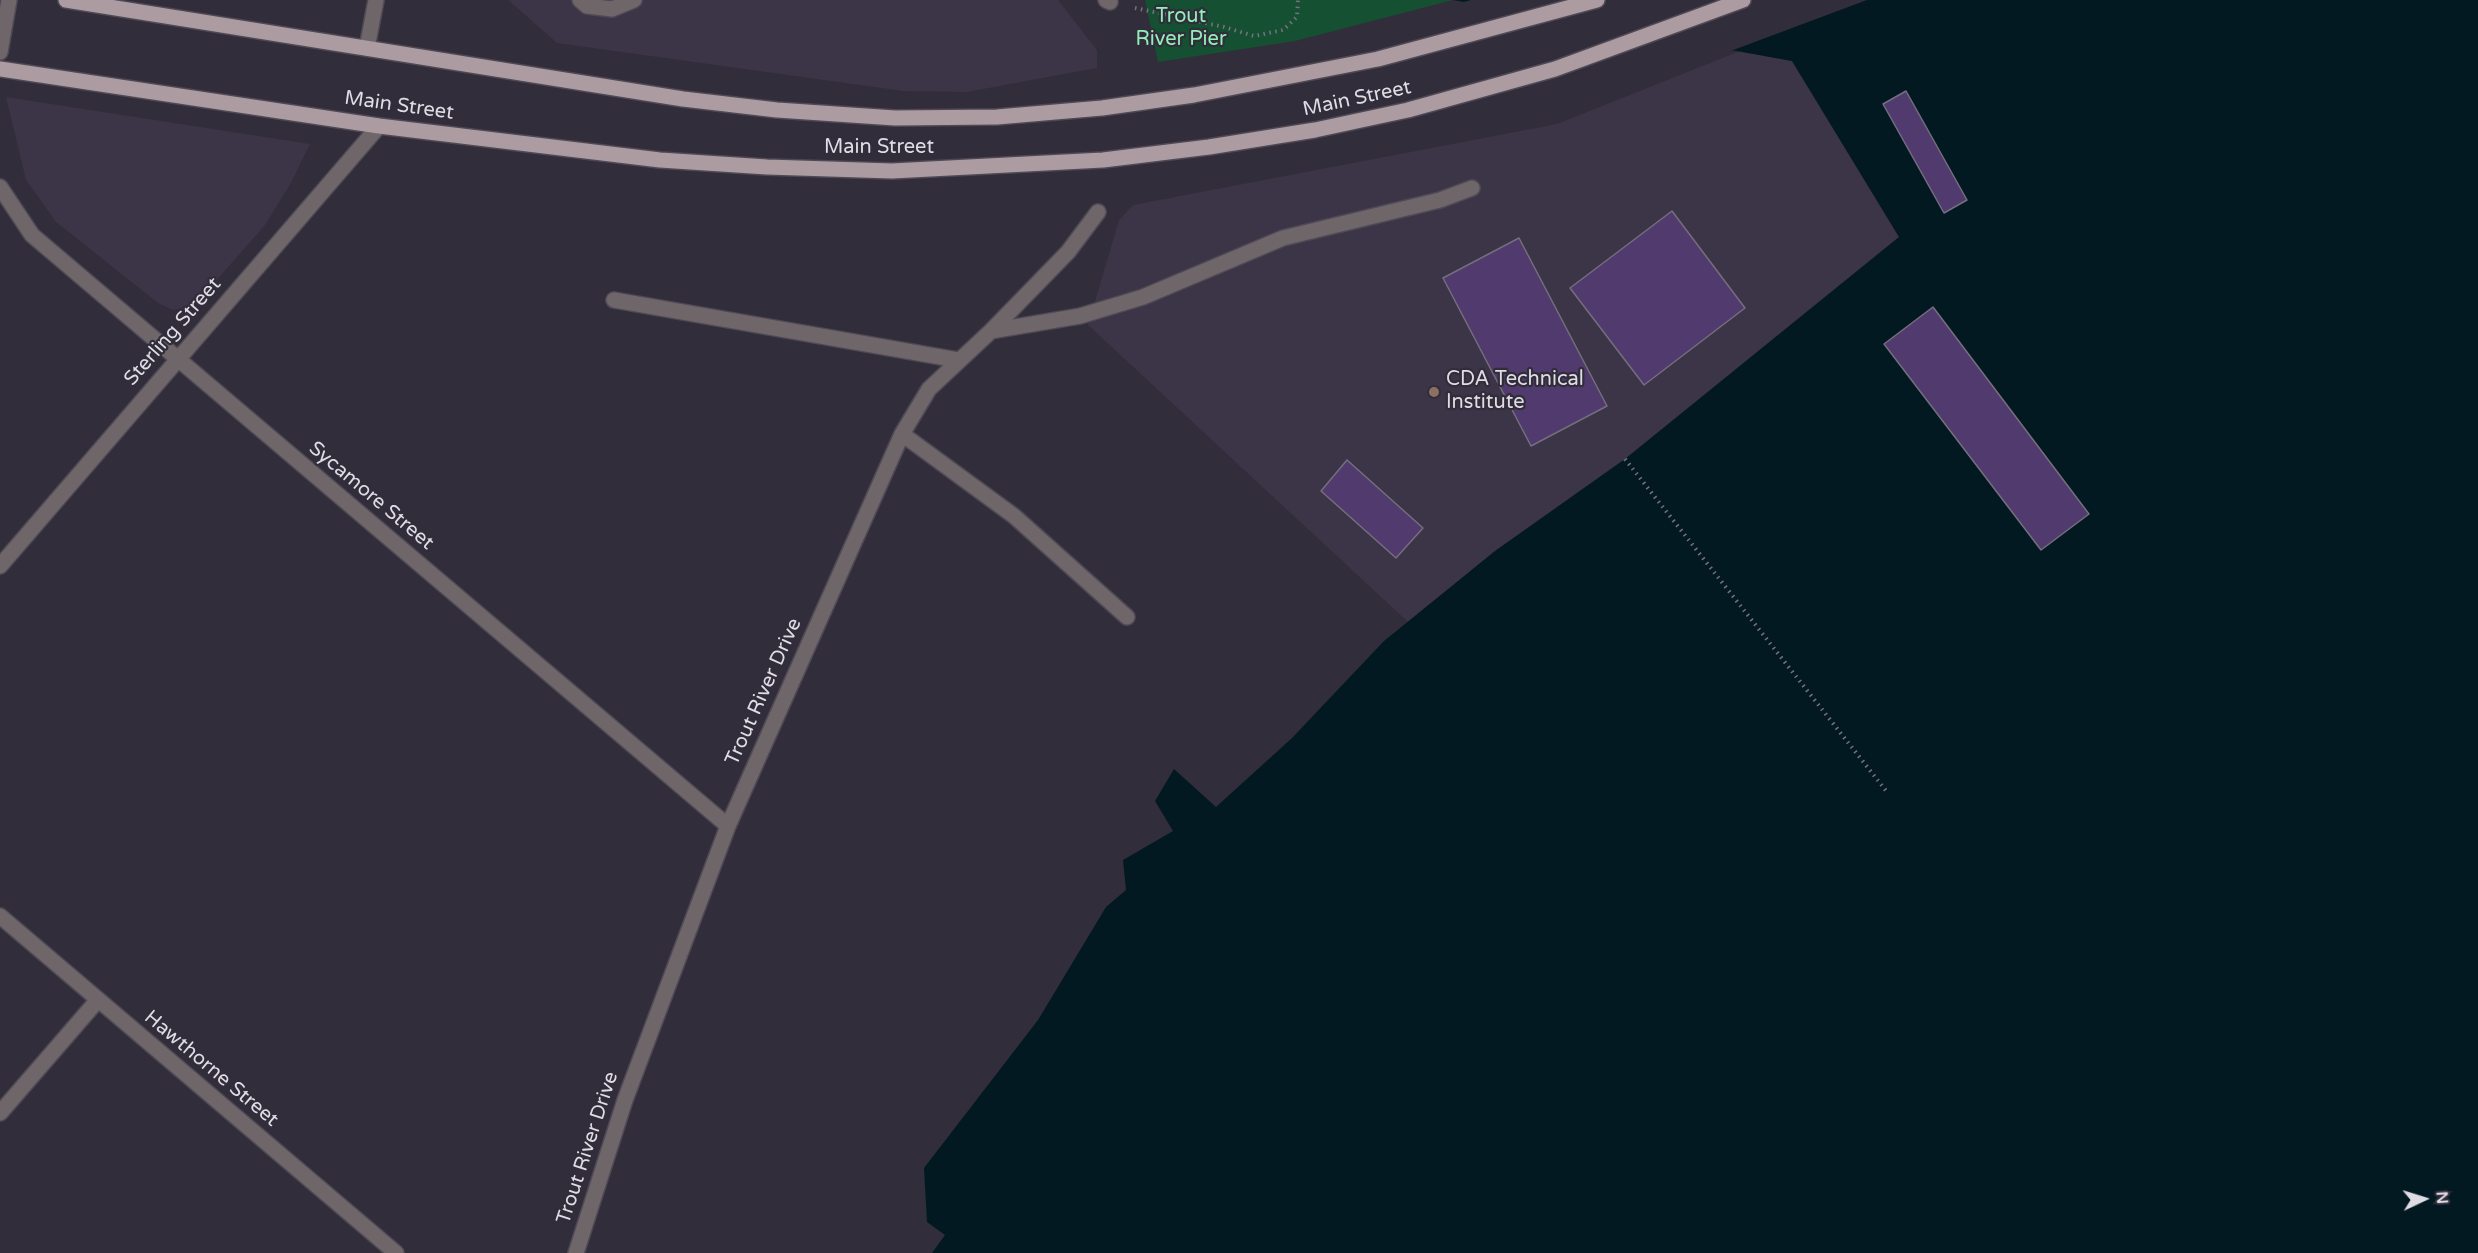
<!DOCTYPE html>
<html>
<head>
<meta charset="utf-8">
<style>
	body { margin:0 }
	#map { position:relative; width:2478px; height:1253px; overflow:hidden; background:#322d3a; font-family:"Varela Round",sans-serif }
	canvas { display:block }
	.north { position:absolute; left:2394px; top:1169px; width:60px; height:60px; -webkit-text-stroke:4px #322d3a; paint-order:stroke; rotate:86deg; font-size:16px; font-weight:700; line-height:24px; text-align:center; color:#dfdce5 }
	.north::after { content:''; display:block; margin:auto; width:21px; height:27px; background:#dfdce5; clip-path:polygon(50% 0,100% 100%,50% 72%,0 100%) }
</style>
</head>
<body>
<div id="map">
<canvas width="2478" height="1253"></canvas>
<div class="north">N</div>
</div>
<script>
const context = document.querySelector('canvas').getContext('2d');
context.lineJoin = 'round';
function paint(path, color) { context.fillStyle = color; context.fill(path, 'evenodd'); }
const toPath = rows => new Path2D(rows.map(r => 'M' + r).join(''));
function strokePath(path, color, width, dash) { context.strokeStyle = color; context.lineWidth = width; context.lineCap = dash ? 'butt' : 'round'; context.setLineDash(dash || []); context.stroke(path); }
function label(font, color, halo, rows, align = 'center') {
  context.font = font + ' "Varela Round",sans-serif'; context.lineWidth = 4.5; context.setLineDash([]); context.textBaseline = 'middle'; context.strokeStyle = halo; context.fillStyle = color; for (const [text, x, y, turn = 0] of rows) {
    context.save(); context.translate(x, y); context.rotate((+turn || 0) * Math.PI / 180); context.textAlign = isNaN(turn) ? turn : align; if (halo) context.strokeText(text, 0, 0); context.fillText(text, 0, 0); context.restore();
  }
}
paint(toPath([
	[508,0,1058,0,1097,50,1097,68,967,92,903,91,557,43],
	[1740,51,1792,61,1899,237,1625,459,1495,551,1408,622,1088,325,1119,220,1133,205,1557,124],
	[6,97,310,144,291,183,265,225,194,306,173,310,158,303,56,222,26,180]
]), '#3c3447');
paint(toPath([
	[1145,0,1453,0,1295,41,1158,62]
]), '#155032');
paint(toPath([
	[1453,0,2478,0,2478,1253,932,1253,945,1235,927,1222,924,1168,1038,1020,1106,907,1126,890,1123,860,1173,831,1155,801,1174,769,1216,807,1292,738,1384,641,1495,551,1625,459,1899,237,1792,61]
]), '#021922');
paint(toPath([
	[1471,0,1867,0,1728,52,1456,4]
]), '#322d3a');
const building = toPath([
	[1906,91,1967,200,1944,213,1883,104,1906,91],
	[1672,211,1745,308,1644,385,1570,288,1672,211],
	[1519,238,1607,406,1531,446,1443,278,1519,238],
	[1933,307,2089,514,2041,550,1884,344,1933,307],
	[1347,460,1423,528,1396,558,1321,491,1347,460]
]);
paint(building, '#513a6d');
strokePath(building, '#746e7d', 1.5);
const minor = toPath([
	[580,0,587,6,612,9,634,0],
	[1106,0,1110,2],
	[367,48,376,0],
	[0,52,9,0],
	[0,187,32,235,728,826],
	[614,300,958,360],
	[991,331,1080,316,1143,297,1283,238,1440,200,1472,188],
	[902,434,1014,516,1127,617],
	[0,566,379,126],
	[0,916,396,1253],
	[0,1113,97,1001],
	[576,1253,625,1100,728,826,902,434,929,389,991,331,1068,252,1098,212]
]);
const major = toPath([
	[66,0,683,99,777,110,895,118,997,117,1102,108,1194,95,1378,59,1597,0],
	[0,69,379,126,660,160,767,167,892,171,1103,160,1209,147,1315,130,1408,110,1555,69,1743,0]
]);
strokePath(minor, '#4e4955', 18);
strokePath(major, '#4e4955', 18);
strokePath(toPath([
	[1135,8,1224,27,1254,36,1283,30,1297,17,1298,0],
	[1625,459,1887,792]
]), '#76727e', 4, [1.5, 4.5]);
strokePath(minor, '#6e6669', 15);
strokePath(major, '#ac9ba0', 15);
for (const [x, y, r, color] of [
	[1434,392,6,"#8d6e63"]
]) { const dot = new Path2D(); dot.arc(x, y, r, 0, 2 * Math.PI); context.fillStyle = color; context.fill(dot); strokePath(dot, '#322d3a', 2); }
label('20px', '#92efb9', '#322d3a', [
	["Trout",1181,17],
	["River Pier",1181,40]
]);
label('20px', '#dfdce5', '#322d3a', [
	["Main Street",1357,99,-12],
	["Main Street",399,106,8],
	["Main Street",879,148],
	["Sterling Street",173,332,-49],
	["Sycamore Street",371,496,40],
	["Trout River Drive",764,692,-66],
	["Hawthorne Street",211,1069,40],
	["Trout River Drive",588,1148,-72]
]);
label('20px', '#dfdce5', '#322d3a', [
	["CDA Technical",1446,380],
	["Institute",1446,403]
], 'left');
</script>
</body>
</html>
